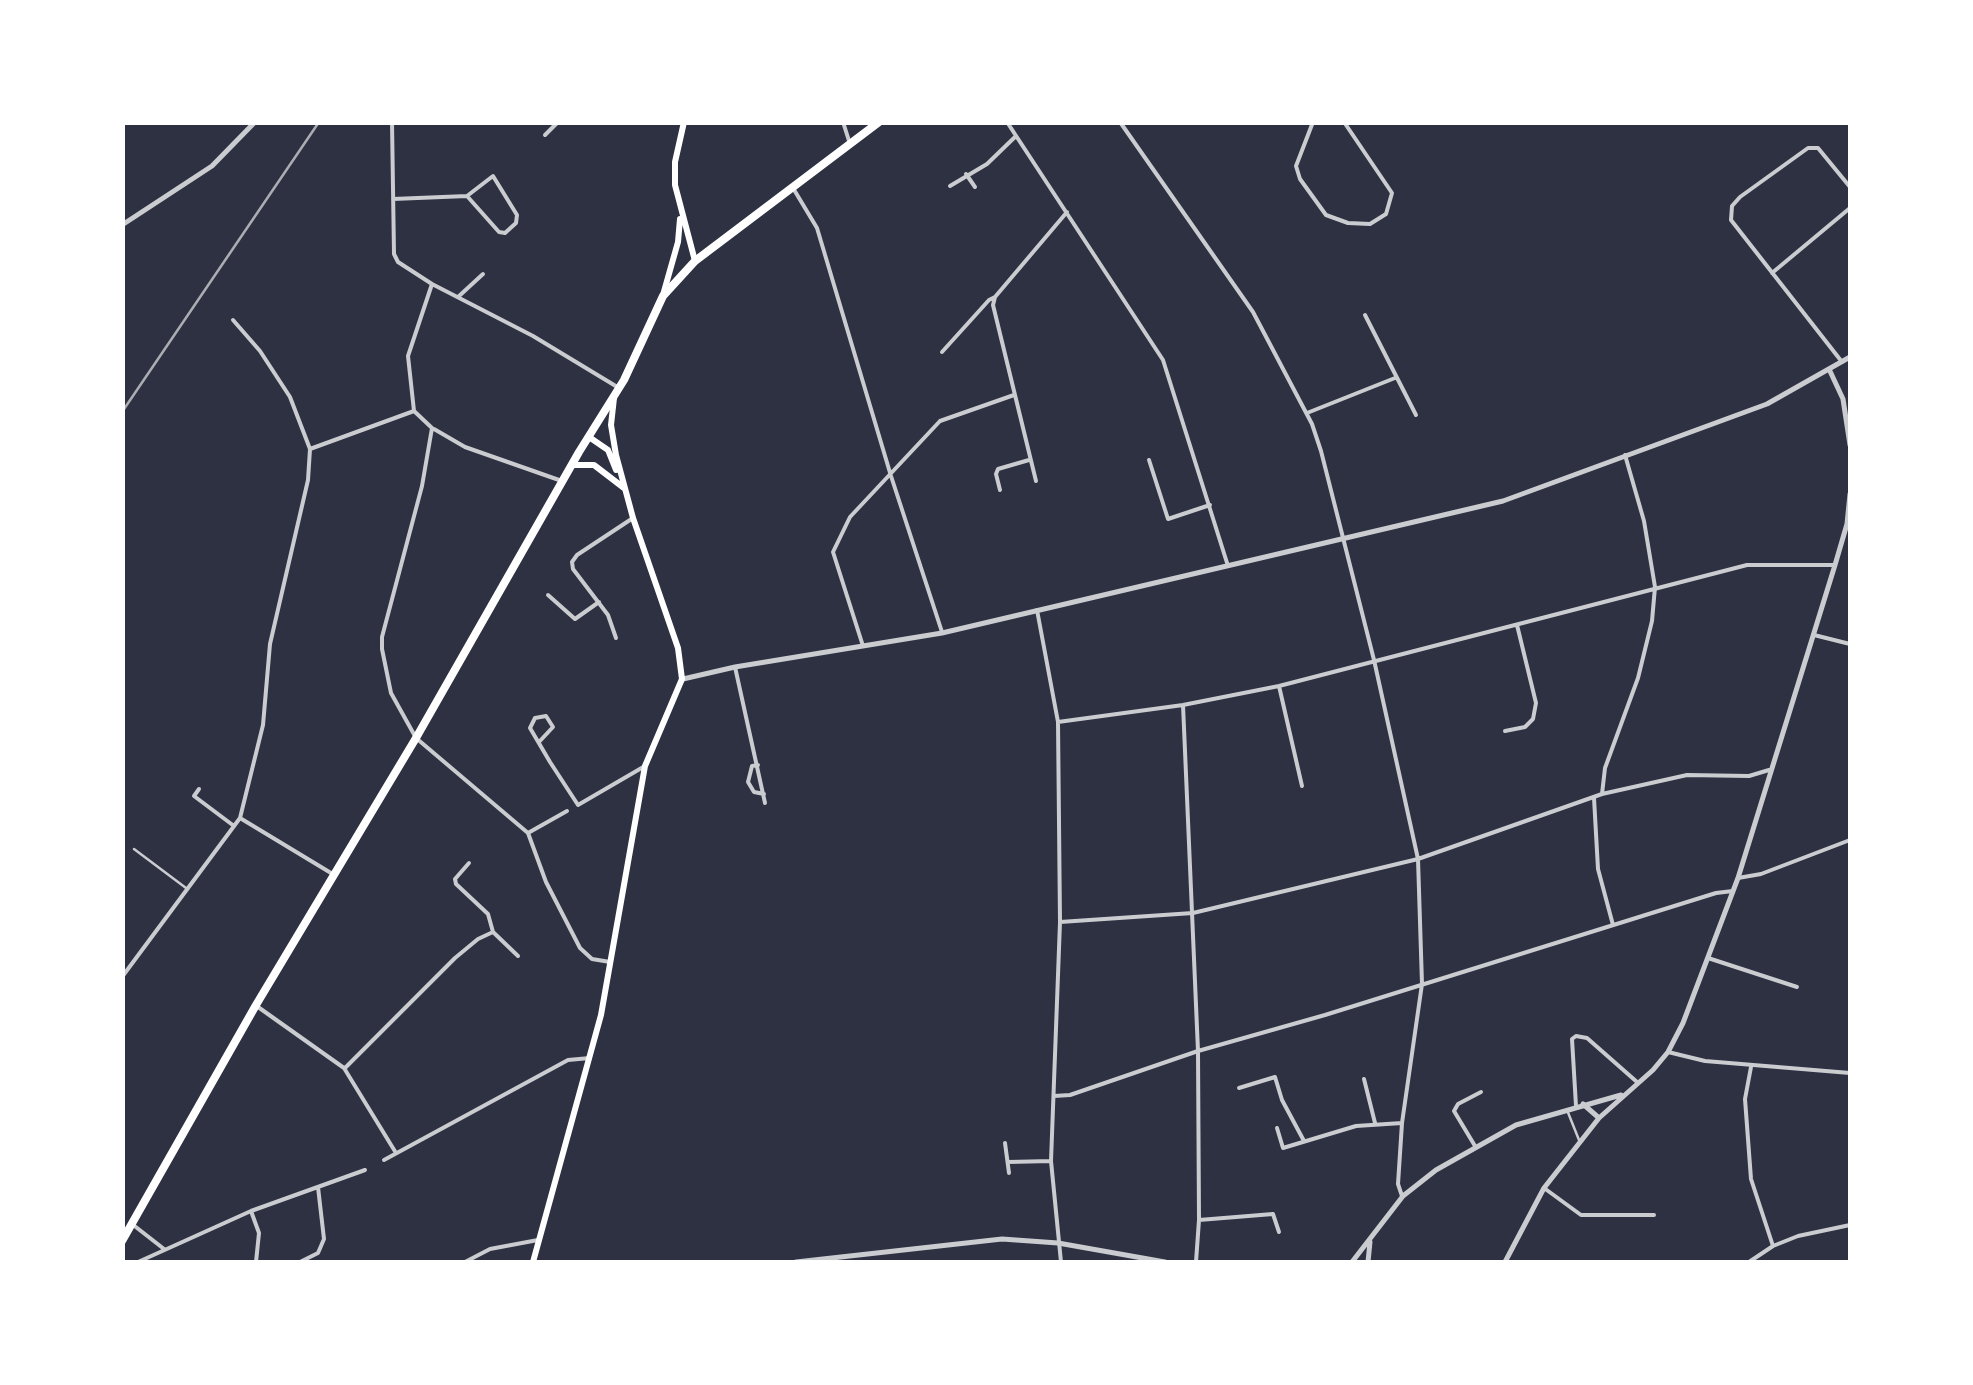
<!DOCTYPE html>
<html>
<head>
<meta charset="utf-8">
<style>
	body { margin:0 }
	#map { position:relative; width:1973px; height:1385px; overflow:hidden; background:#2d3142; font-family:"Alegreya Sans",sans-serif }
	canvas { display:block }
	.frame { position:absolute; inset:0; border:125px solid #fff; pointer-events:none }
</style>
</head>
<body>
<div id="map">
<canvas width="1973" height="1385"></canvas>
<div class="frame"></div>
</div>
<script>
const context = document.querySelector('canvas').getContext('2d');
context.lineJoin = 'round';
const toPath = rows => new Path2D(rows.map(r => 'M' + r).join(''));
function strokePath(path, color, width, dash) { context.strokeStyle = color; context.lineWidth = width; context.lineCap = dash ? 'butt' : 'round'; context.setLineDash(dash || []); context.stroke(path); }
strokePath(toPath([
	[134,849,186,888],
	[1567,1110,1579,1140]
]), '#caccd0', 2.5);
strokePath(toPath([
	[392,122,394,254,398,262,432,284,533,336,619,388],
	[843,122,850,144],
	[1007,122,1163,360,1228,566],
	[1120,122,1253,312,1312,424,1321,451,1374,660,1418,859,1422,984,1402,1123,1398,1184,1402,1196],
	[1313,122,1296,166,1300,179,1326,215,1348,223,1370,224,1386,214,1392,193,1344,122],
	[545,135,558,122],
	[966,174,975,187],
	[950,186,987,164,1016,136],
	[793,188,817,228,891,476,942,632],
	[393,199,467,196,493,176,517,215,516,223,505,233,499,232,467,196],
	[1772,273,1850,208],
	[432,284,408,356,414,411,432,428,422,486,382,637,382,649,391,693,416,738,528,833,546,882,580,948,592,959,610,962],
	[458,297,483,274],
	[1365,315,1416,415],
	[233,320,260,351,290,397,310,449,308,480,270,644,263,725,240,818,331,873],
	[942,352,989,300,995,297],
	[1842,362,1731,220,1732,206,1740,197,1808,148,1818,148,1850,187],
	[1307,413,1395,378],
	[434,429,465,447,559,480],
	[310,449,414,411],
	[1149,460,1168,519,1210,505],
	[1036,481,993,305,995,297,1067,212],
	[1000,490,996,474,998,469,1029,460],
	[548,595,575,619,599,602],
	[1037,610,1058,722,1060,922,1051,1161,1061,1262],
	[1814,635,1850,644],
	[616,638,608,615,573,569,572,562,577,555,633,518],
	[863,646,833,552,850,517,940,421,1014,395],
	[735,667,765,803],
	[1279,686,1302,786],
	[1183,705,1198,1051,1199,1220,1196,1262],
	[1058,722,1183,705,1279,686,1747,565,1835,565],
	[1505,731,1525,727,1533,719,1536,703,1517,625],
	[539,742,553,727,546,716,535,718,530,728,550,762,578,805,645,766],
	[758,765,752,766,748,782,754,792,764,794],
	[199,789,194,796,234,826],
	[1602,794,1605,768,1638,678,1652,621,1655,587,1644,521,1625,455],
	[1594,798,1598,869,1613,925],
	[528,833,567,811],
	[469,863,455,879,456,884,488,914,493,932,518,956],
	[1738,878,1761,874,1850,840],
	[1060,922,1193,913,1418,859,1602,794,1687,775,1749,776,1769,770],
	[1708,958,1797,987],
	[122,977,240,818],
	[258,1007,344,1068,396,1153],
	[1668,1052,1705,1061,1850,1073],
	[346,1067,455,958,478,939,493,932],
	[1751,1067,1745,1099,1751,1179,1773,1246],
	[1364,1079,1375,1123],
	[1239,1088,1275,1077,1282,1100,1304,1141],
	[1054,1096,1070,1095,1198,1051,1325,1015,1716,893,1733,891],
	[1576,1106,1572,1039,1576,1036,1587,1038,1637,1082],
	[1277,1128,1283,1148,1356,1126,1402,1123],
	[1005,1143,1009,1173],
	[1475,1146,1454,1111,1458,1104,1481,1092],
	[384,1160,568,1060,590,1058],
	[1008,1162,1051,1161],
	[1544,1188,1581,1215,1654,1215],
	[251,1211,259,1233,256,1262],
	[1199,1220,1273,1214,1279,1232],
	[132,1224,164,1249],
	[138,1262,251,1211,365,1170],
	[300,1262,318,1253,324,1239,318,1187],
	[465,1262,490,1249,538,1240],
	[1749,1262,1773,1246,1798,1236,1850,1225]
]), '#caccd0', 4);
strokePath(toPath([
	[122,225,212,166,255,122],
	[1829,369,1843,399,1850,445],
	[683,679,735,667,942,633,1503,501,1767,404,1850,357],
	[1583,1104,1599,1118],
	[796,1262,1002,1239,1058,1243,1165,1262],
	[1352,1262,1403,1196,1436,1170,1516,1125,1621,1095],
	[1368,1262,1370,1242],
	[1505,1262,1544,1188,1599,1118,1653,1070,1668,1052,1683,1023,1738,878,1835,565,1847,524,1850,494]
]), '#caccd0', 5);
strokePath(toPath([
	[684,122,675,162,675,185,695,261],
	[663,295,678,242,680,219],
	[589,437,608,450,616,470],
	[572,465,594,465,624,488],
	[533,1262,601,1015,645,766,682,679,678,648,633,518,616,455,611,425,614,398]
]), '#fff', 6);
strokePath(toPath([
	[122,1241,256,1005,416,738,579,452,624,380,663,296,695,261,879,122]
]), '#fff', 8);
strokePath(toPath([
	[122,412,319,122]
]), '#abadb3', 2.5);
</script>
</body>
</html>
